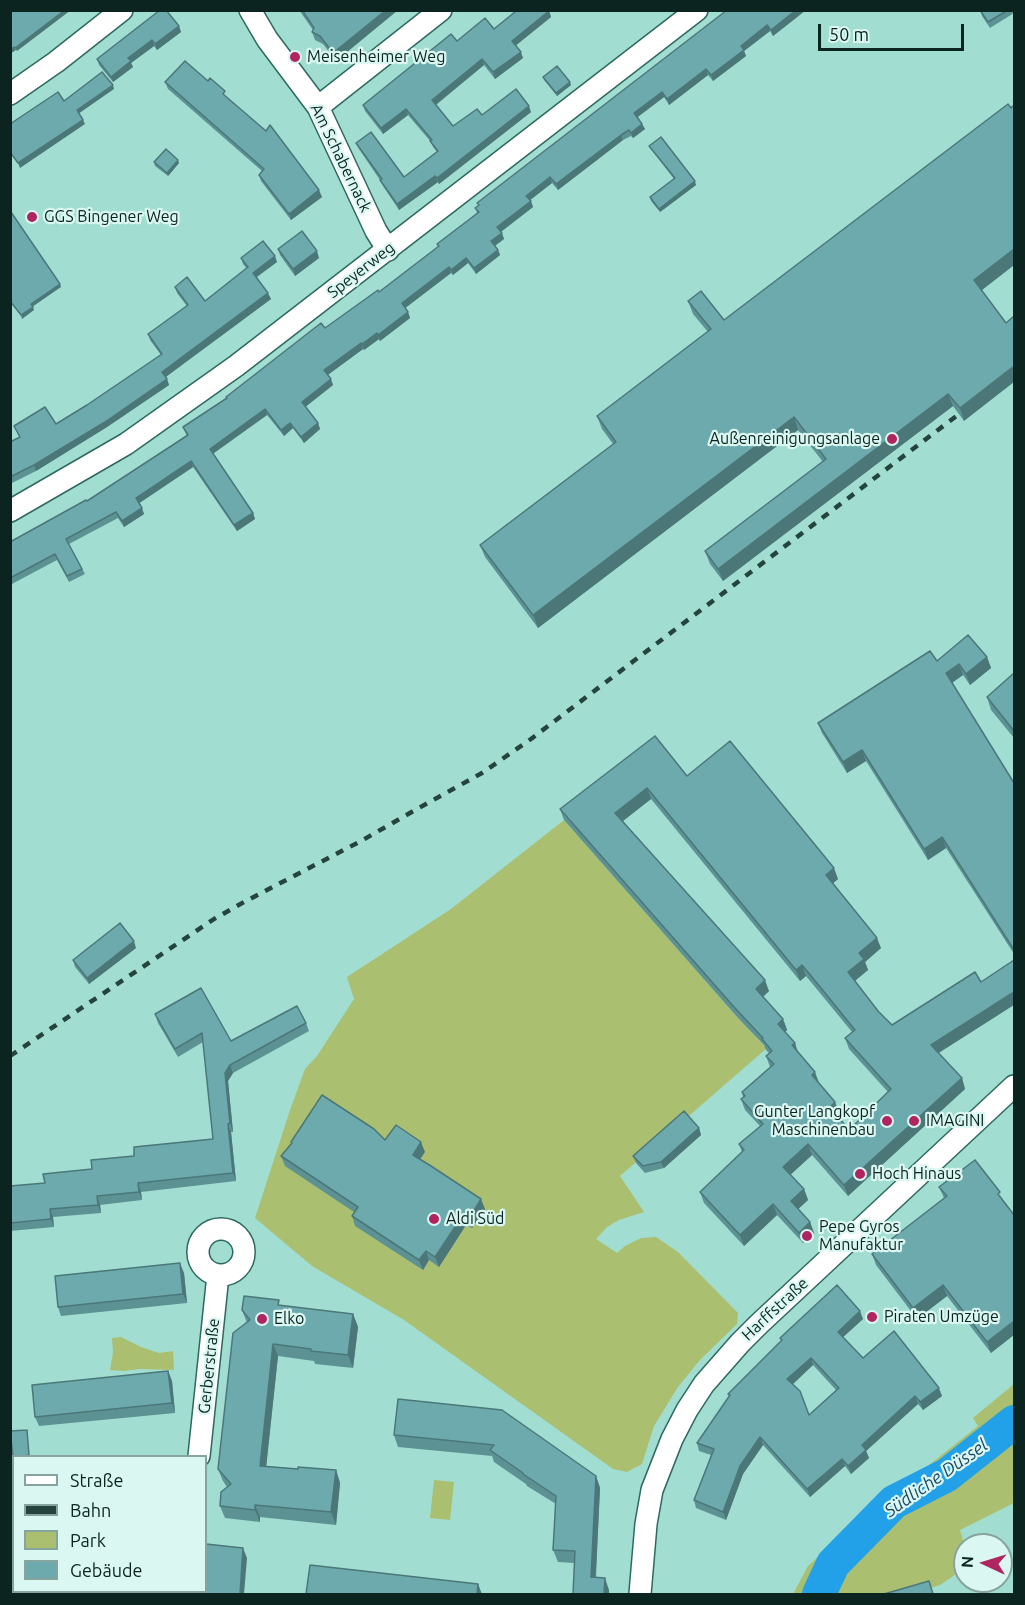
<!DOCTYPE html>
<html>
<head>
<meta charset="utf-8">
<style>
	body { margin:0 }
	#map { position:relative; width:1025px; height:1605px; overflow:hidden; background:#a1ded1; font-family:Ubuntu,sans-serif }
	canvas { display:block }
	.frame { position:absolute; inset:0; border:12px solid #0b2420; pointer-events:none }
	.legend { position:absolute; left:12px; top:1455px; width:195px; height:138px; box-sizing:border-box; background:#daf7f1; border:2px solid #87a39d; margin:0; padding:8px 10px; list-style:none; font-size:18px; color:#0b2420 }
	.legend li { display:flex; align-items:center; gap:12px; height:30px }
	.legend b { width:30px; border:2px solid #87a39d }
	.north { position:absolute; left:953px; top:1533px; width:60px; height:60px; box-sizing:border-box; background:#daf7f1; border:2px solid #87a39d; border-radius:50%; rotate:274deg; font-size:16px; font-weight:700; line-height:24px; text-align:center; color:#0b2420 }
	.north::after { content:''; display:block; margin:auto; width:21px; height:27px; background:#b02460; clip-path:polygon(50% 0,100% 100%,50% 72%,0 100%) }
	.scale { position:absolute; left:818px; top:24px; width:146px; height:27px; box-sizing:border-box; border:3px solid #0b2420; border-top:0; padding-left:8px; font-size:18px; line-height:21px; white-space:nowrap; color:#0b2420; -webkit-text-stroke:4px #daf7f1; paint-order:stroke }
</style>
</head>
<body>
<div id="map">
<canvas width="1025" height="1605"></canvas>
<div class="frame"></div>
<ul class="legend">
<li><b style="height:8px;background:#fff"></b>Straße</li>
<li><b style="height:8px;background:#25443e"></b>Bahn</li>
<li><b style="height:16px;background:#abbf70"></b>Park</li>
<li><b style="height:16px;background:#6caaad"></b>Gebäude</li>
</ul>
<div class="north">N</div>
<div class="scale">50 m</div>
</div>
<script>
const context = document.querySelector('canvas').getContext('2d');
context.lineJoin = 'round';
function paint(path, color) { context.fillStyle = color; context.fill(path, 'evenodd'); }
const toPath = rows => new Path2D(rows.map(r => 'M' + r).join(''));
function strokePath(path, color, width, dash) { context.strokeStyle = color; context.lineWidth = width; context.lineCap = dash ? 'butt' : 'round'; context.setLineDash(dash || []); context.stroke(path); }
function label(font, color, halo, rows, align = 'center') {
  context.font = font + ' Ubuntu,sans-serif'; context.lineWidth = 4.5; context.setLineDash([]); context.textBaseline = 'middle'; context.strokeStyle = halo; context.fillStyle = color; for (const [text, x, y, turn = 0] of rows) {
    context.save(); context.translate(x, y); context.rotate((+turn || 0) * Math.PI / 180); context.textAlign = isNaN(turn) ? turn : align; if (halo) context.strokeText(text, 0, 0); context.fillText(text, 0, 0); context.restore();
  }
}
paint(toPath([
	[564,820,738,1018,767,1048,620,1176,644,1212,619,1220,607,1227,596,1239,617,1253,625,1246,641,1238,656,1237,678,1252,738,1313,737,1324,700,1360,678,1387,654,1426,642,1464,627,1472,613,1469,404,1320,312,1266,255,1218,290,1110,305,1069,317,1056,354,999,347,977,451,909],
	[121,1337,141,1347,159,1353,173,1351,174,1370,139,1369,124,1371,110,1370,113,1352,112,1338],
	[1014,1384,1014,1503,960,1530,965,1547,965,1568,940,1585,912,1594,793,1594,808,1566,844,1533,978,1426,973,1418],
	[434,1480,454,1482,450,1520,430,1518]
]), '#abbf70');
strokePath(toPath([
	[819,1594,833,1564,894,1502,947,1475,1014,1422]
]), '#22a1e8', 34);
const minor = toPath([
	[250,10,267,39,318,107,376,231,388,250],
	[10,94,56,62,122,10],
	[318,107,441,10],
	[10,511,126,444,236,366,697,10],
	'198 1252a23 23 0 1 1 46 0a23 23 0 1 1-46 0Z',
	[199,1456,218,1275],
	[183,1594,183,1592],
	[640,1594,646,1524,652,1490,672,1439,687,1410,704,1384,740,1343,759,1324,1014,1086]
]);
strokePath(minor, '#2e695f', 24);
strokePath(minor, '#fff', 21);
strokePath(toPath([
	[10,1056,214,919,244,902,361,841,417,809,482,773,531,739,959,414]
]), '#25443e', 4.5, [8, 8]);
paint(toPath([
	[299,10,398,10,336,61,323,44,315,40,312,32,313,30],
	[513,10,549,10,551,17,516,45,523,58,495,79,484,65,436,105,453,126,482,115,531,112,439,184,438,182,399,210,383,186,380,180,359,149,356,143,404,177,437,152,433,147,431,142,408,115,383,134,365,111,363,105,457,41,494,29,515,12],
	[727,10,806,10,773,36,770,31,744,51,746,56,713,81,708,75,669,105,664,97,638,117,645,129,633,138,631,136,623,140,558,190,552,183,530,200,533,207,501,232,504,239,495,246,498,250,500,255,476,274,468,263,453,275,451,273,405,308,408,312,410,318,380,341,379,339,364,350,363,349,328,375,333,385,305,407,318,423,320,429,304,443,293,428,284,436,267,415,213,454,253,513,255,519,237,531,193,467,139,503,144,514,124,527,118,518,69,544,85,574,69,582,57,560,10,585,10,542,87,501,187,436,183,427,226,399,226,397,379,292,438,247,437,244,477,213,475,208],
	[980,10,1014,10,1014,13,990,28,982,16],
	[179,26,181,32,157,50,154,46,131,63,133,67,113,82,99,65,97,59],
	[543,77,571,85,557,96,544,80],
	[165,82,228,98,322,197,291,220,261,181,259,175,262,171,168,89],
	[1014,105,1014,265,982,290,964,421,953,406,723,581,710,564,705,551,823,462,798,430,538,628,485,557,480,545,613,444,602,429,597,416,708,332,693,314,688,301,724,320],
	[649,146,696,185,660,212,651,201,650,197,674,179,651,149],
	[154,162,179,163,168,176,155,166],
	[278,249,319,258,295,276,280,255],
	[241,258,277,262,257,277,271,299,166,377,169,385,107,427,36,471,10,484,10,442,19,437,14,426,56,424,87,405,161,355,150,340,148,334,187,306,177,293,175,287,205,301,247,269,243,264],
	[987,657,991,668,970,685,963,675,952,683,1014,783,1014,954,946,848,928,860,866,761,847,773,822,733,818,723,937,661],
	[1014,673,1014,738,991,710,987,697],
	[687,776,838,879,833,883,881,948,865,962,868,970,855,981,878,1011,892,1025,938,1053,962,1078,965,1089,848,1196,812,1155,790,1175,804,1189,808,1200,798,1209,810,1222,814,1233,803,1243,777,1215,744,1246,704,1203,700,1192,742,1152,739,1144,760,1126,745,1110,741,1099,743,1097,742,1092,770,1067,766,1056,769,1053,766,1050,764,1045,738,1018,564,820,560,809],
	[651,799,800,981,806,976,852,1032,845,1038,849,1049,888,1092,849,1130,837,1115,839,1113,835,1102,819,1083,798,1052,795,1043,785,1032,787,1030,783,1019,763,997,769,991,623,821],
	[136,948,89,984,75,967,73,960],
	[155,1014,231,1041,306,1023,309,1031,233,1073,228,1081,233,1132,231,1132,236,1181,141,1192,142,1200,100,1205,101,1213,53,1217,54,1227,10,1231,10,1186,45,1183,92,1169,134,1156,213,1139,203,1042,178,1057,158,1023],
	[699,1128,701,1135,664,1168,645,1173,636,1163,633,1156],
	[385,1140,425,1152,420,1159,485,1209,472,1228,466,1225,439,1267,429,1260,423,1270,355,1226,352,1216,354,1212,285,1166,281,1156,292,1143,291,1142],
	[975,1160,991,1353,947,1296,917,1319,876,1265,872,1254,944,1198,939,1187],
	[184,1273,187,1303,61,1316,58,1307],
	[281,1306,353,1314,358,1327,353,1368,315,1364,314,1361,278,1356,266,1466,298,1469,336,1470,340,1483,336,1525,260,1517,260,1522,225,1518,220,1506,227,1487,223,1481,218,1469,247,1323,242,1310],
	[863,1319,843,1337,863,1358,942,1396,923,1410,918,1404,866,1451,869,1458,851,1474,845,1466,810,1497,763,1445,743,1474,726,1520,696,1508,694,1500,711,1455,699,1451,697,1443,729,1396,728,1394,781,1341,780,1338],
	[813,1365,836,1390,809,1415,792,1384],
	[168,1371,172,1381,175,1413,39,1426,35,1417],
	[398,1399,596,1476,600,1488,596,1577,609,1590,574,1563,558,1562,553,1550,556,1504,527,1486,526,1484,494,1462,492,1456,398,1447,394,1435]
]), '#5d9295');
paint(toPath([
	[65,10,71,10,17,51,15,48],
	[386,10,398,10,336,61,333,53],
	[796,10,806,10,773,36,771,30],
	[549,11,551,17,514,47,512,41],
	[767,25,770,31,744,51,746,56,713,81,711,75,741,46],
	[179,26,181,32,157,50,155,44],
	[152,40,154,46,131,63,133,67,113,82,111,77,128,58],
	[14,47,16,50,10,54,10,50],
	[521,52,523,58,495,79,493,72],
	[482,59,484,65,434,106,432,100],
	[706,69,708,75,669,105,667,99],
	[570,82,571,85,557,96,556,93],
	[113,85,114,89,78,114,77,110],
	[662,92,664,97,636,118,634,113],
	[529,106,531,112,439,184,437,178],
	[406,109,408,115,383,134,381,128],
	[83,120,85,124,20,168,18,163],
	[642,124,645,129,633,138,631,133],
	[621,135,623,140,558,190,556,184],
	[178,160,179,163,168,176,167,173],
	[435,176,438,182,399,210,397,204],
	[550,177,552,183,529,201,526,196],
	[695,181,696,185,660,212,659,209],
	[319,190,322,197,291,220,289,214],
	[531,201,533,207,499,233,497,227],
	[502,233,504,239,493,247,491,241],
	[1014,249,1014,265,978,293,974,280],
	[498,250,500,255,476,274,474,268],
	[317,251,319,258,295,276,293,269],
	[275,256,277,262,255,278,253,273],
	[466,258,468,263,453,275,451,270],
	[449,267,451,273,404,309,402,303],
	[60,284,61,287,32,307,31,304],
	[268,293,271,299,164,378,162,372],
	[33,307,34,310,22,319,21,315],
	[408,312,410,318,380,341,378,335],
	[377,333,379,339,364,350,362,344],
	[361,343,363,349,326,376,324,370],
	[1014,366,1014,382,964,421,960,408],
	[167,379,169,385,107,427,36,471,34,465],
	[331,379,333,385,304,408,302,402],
	[948,394,953,406,723,581,718,569],
	[265,409,267,415,212,454,210,449],
	[794,417,798,430,538,628,533,615],
	[290,423,293,428,284,436,281,430],
	[318,423,320,429,304,443,301,437],
	[191,461,193,467,138,504,136,498],
	[142,508,144,514,124,527,122,521],
	[253,513,255,519,237,531,234,525],
	[987,657,991,668,970,685,966,674],
	[959,664,963,675,950,684,946,673],
	[862,750,866,761,847,773,843,762],
	[647,788,651,799,619,824,615,813],
	[942,837,946,848,928,860,924,849],
	[834,868,838,879,830,886,826,875],
	[877,938,881,948,865,962,868,970,852,983,848,972,859,953],
	[134,941,136,948,89,984,87,978],
	[802,965,806,976,800,981,796,970],
	[765,980,769,991,759,1000,756,989],
	[1014,992,1014,1005,934,1056,931,1045],
	[783,1019,787,1030,782,1035,778,1024],
	[795,1043,798,1054,792,1045],
	[230,1065,233,1073,228,1081,233,1132,230,1123,225,1073],
	[815,1072,819,1083,812,1075],
	[962,1078,965,1089,848,1196,844,1185],
	[835,1102,839,1113,833,1117,830,1107],
	[228,1124,231,1132,236,1181,233,1173],
	[699,1128,701,1135,664,1168,661,1162],
	[421,1142,425,1152,416,1165,413,1155],
	[808,1144,812,1155,787,1178,783,1167],
	[138,1183,141,1192,142,1200,139,1192],
	[804,1189,808,1200,795,1212,791,1201],
	[97,1196,100,1205,101,1213,98,1205],
	[481,1199,485,1209,472,1228,469,1219],
	[773,1204,777,1215,744,1246,740,1235],
	[50,1209,53,1217,54,1227,51,1219],
	[463,1215,466,1225,439,1267,435,1257],
	[810,1222,814,1233,803,1243,799,1233],
	[426,1251,429,1260,423,1270,419,1260],
	[180,1263,184,1273,187,1303,183,1294],
	[943,1285,947,1296,917,1319,913,1308],
	[860,1311,863,1319,841,1339,838,1332],
	[353,1314,358,1327,353,1368,348,1355],
	[1014,1321,1014,1335,991,1353,987,1342],
	[273,1344,278,1356,265,1478,260,1466],
	[811,1358,813,1365,790,1387,787,1379],
	[168,1371,172,1381,175,1413,172,1403],
	[939,1388,942,1396,923,1410,920,1402],
	[915,1396,918,1404,866,1451,869,1458,851,1474,848,1466,862,1445],
	[760,1437,763,1445,743,1474,726,1520,723,1512,740,1466],
	[842,1459,845,1466,810,1497,807,1489],
	[336,1470,340,1483,336,1525,331,1512],
	[596,1476,600,1488,595,1589,591,1577],
	[255,1505,260,1517,260,1522,255,1510],
	[243,1548,247,1558,244,1594,240,1594],
	[605,1578,609,1590,609,1594,604,1594],
	[478,1584,482,1594,477,1594],
	[14,1592,18,1592,18,1594,13,1594]
]), '#4c7779');
const building = toPath([
	[10,10,65,10,15,48,14,47,10,50,10,10],
	[160,10,166,10,179,26,155,44,152,40,128,58,131,61,111,77,97,59,160,10],
	[302,10,386,10,333,53,320,36,312,32,314,28,302,10],
	[516,10,549,11,512,41,521,52,493,72,482,59,432,100,453,126,477,109,482,115,516,89,529,106,437,178,435,176,397,204,380,180,382,179,356,143,371,132,404,177,438,151,430,141,432,140,406,109,381,128,363,105,451,34,457,41,485,18,494,29,516,11,516,10],
	[727,10,796,10,771,30,767,25,741,46,744,50,711,75,706,69,667,99,662,92,634,113,642,124,631,133,629,130,621,135,556,184,550,177,526,196,531,201,497,227,502,233,491,241,498,250,474,268,466,258,451,270,449,267,402,303,408,312,378,335,377,333,362,344,361,343,324,370,331,379,302,402,318,423,301,437,290,423,281,430,265,409,210,449,253,513,234,525,191,461,136,498,142,508,122,521,116,512,66,539,82,569,67,576,55,554,10,578,10,542,86,500,87,501,188,435,183,427,227,398,226,397,321,323,325,328,378,290,379,292,439,246,437,244,479,212,475,208,479,205,477,203,727,10],
	[980,10,1008,10,988,22,980,10],
	[185,61,208,81,210,78,225,91,223,94,266,131,270,125,319,190,289,214,259,175,264,169,165,82,185,61],
	[557,66,570,82,556,93,543,77,557,66],
	[102,72,113,85,77,110,83,120,18,163,10,152,10,124,58,92,64,101,102,72],
	[1008,104,1011,108,1014,105,1014,249,974,280,1006,323,1014,316,1014,366,960,408,948,394,718,569,705,551,826,459,794,417,533,615,480,545,616,442,597,416,711,329,688,301,701,291,724,320,1008,104],
	[661,137,695,181,659,209,650,197,675,178,649,146,661,137],
	[166,149,178,160,167,173,154,162,166,149],
	[11,212,60,284,31,304,33,307,21,315,10,301,11,212],
	[302,231,317,251,293,269,278,249,302,231],
	[263,241,275,256,253,273,268,293,162,372,167,379,105,422,34,465,10,477,10,442,20,437,14,426,45,407,56,424,87,405,162,354,148,334,188,305,175,287,187,277,205,301,248,267,241,258,263,241],
	[968,635,987,657,966,674,959,664,946,673,1014,783,1014,950,942,837,924,849,862,750,843,762,818,723,930,651,937,661,968,635],
	[1014,673,1014,731,987,697,1014,673],
	[655,736,687,776,730,741,834,868,826,875,877,938,859,953,864,959,848,972,878,1011,892,1025,975,972,981,982,1014,960,1014,992,931,1045,962,1078,844,1185,808,1144,783,1167,804,1189,791,1201,810,1222,799,1233,773,1204,740,1235,700,1192,744,1150,739,1144,763,1124,741,1099,745,1096,742,1092,774,1064,766,1056,772,1051,762,1039,763,1038,734,1007,560,809,655,736],
	[647,788,796,970,802,965,821,988,855,1030,845,1038,891,1089,849,1130,830,1107,835,1102,812,1075,815,1072,792,1045,795,1043,778,1024,783,1019,756,989,765,980,615,813,647,788],
	[120,923,134,941,87,978,73,960,120,923],
	[201,988,231,1041,297,1006,306,1023,230,1065,225,1073,230,1123,228,1124,233,1173,138,1183,139,1192,97,1196,98,1205,50,1209,51,1219,10,1223,10,1186,45,1183,43,1174,92,1169,91,1160,134,1156,134,1147,213,1139,202,1033,175,1049,155,1014,201,988],
	[322,1095,374,1129,385,1140,396,1125,421,1142,413,1155,431,1166,481,1199,469,1219,463,1215,435,1257,426,1251,419,1260,352,1216,358,1207,281,1156,292,1143,291,1142,322,1095],
	[684,1111,699,1128,661,1162,643,1166,633,1156,684,1111],
	[975,1160,1000,1192,998,1194,1014,1215,1014,1321,987,1342,943,1285,913,1308,872,1254,947,1196,939,1187,975,1160],
	[180,1263,183,1294,58,1307,55,1276,180,1263],
	[837,1285,860,1311,838,1332,863,1358,894,1331,939,1388,920,1402,915,1396,862,1445,866,1450,848,1466,842,1459,807,1489,760,1437,740,1466,723,1512,694,1500,714,1449,697,1443,730,1395,728,1394,782,1340,780,1338,837,1285],
	[811,1358,839,1388,809,1415,800,1391,787,1379,811,1358],
	[244,1296,279,1300,278,1305,353,1314,348,1355,311,1351,311,1349,273,1344,260,1466,298,1469,298,1467,336,1470,331,1512,255,1505,255,1510,220,1506,221,1492,231,1484,218,1469,233,1333,250,1320,242,1310,244,1296],
	[168,1371,172,1403,35,1417,32,1385,168,1371],
	[398,1399,502,1410,596,1476,591,1577,605,1578,604,1594,573,1594,575,1551,553,1550,556,1496,523,1474,523,1473,490,1450,494,1445,394,1435,398,1399],
	[27,1430,29,1455,24,1456,14,1456,13,1514,10,1486,10,1456,13,1456,10,1431,27,1430],
	[206,1544,243,1548,240,1594,201,1594,201,1592,206,1592,206,1544],
	[10,1550,14,1550,13,1594,10,1594,10,1550],
	[310,1565,478,1584,477,1594,306,1594,310,1565],
	[929,1581,933,1594,884,1594,929,1581],
	[54,1592,84,1592,84,1594,55,1594,54,1592]
]);
paint(building, '#6caaad');
strokePath(building, '#4c7779', 1.5);
for (const [x, y, r, color] of [
	[295,57,6,"#b02460"],
	[32,217,6,"#b02460"],
	[892,439,6,"#b02460"],
	[887,1121,6,"#b02460"],
	[914,1121,6,"#b02460"],
	[860,1174,6,"#b02460"],
	[434,1219,6,"#b02460"],
	[807,1236,6,"#b02460"],
	[872,1317,6,"#b02460"],
	[262,1319,6,"#b02460"]
]) { const dot = new Path2D(); dot.arc(x, y, r, 0, 2 * Math.PI); context.fillStyle = color; context.fill(dot); strokePath(dot, '#daf7f1', 2); }
label('16px', '#0b2420', '#daf7f1', [
	["Meisenheimer Weg",307,57],
	["GGS Bingener Weg",44,217],
	["Außenreinigungsanlage",880,439,"right"],
	["Gunter Langkopf",875,1112,"right"],
	["Maschinenbau",875,1130,"right"],
	["IMAGINI",926,1121],
	["Hoch Hinaus",872,1174],
	["Aldi Süd",446,1219],
	["Pepe Gyros",819,1227],
	["Manufaktur",819,1245],
	["Piraten Umzüge",884,1317],
	["Elko",274,1319]
], 'left');
label('16px', '#0b2420', '#daf7f1', [
	["Am Schabernack",341,158,64],
	["Speyerweg",361,270,-38],
	["Harffstraße",775,1309,-43],
	["Gerberstraße",209,1366,-84]
]);
label('italic 18px', '#1a4866', '#daf7f1', [
	["Südliche Düssel",936,1478,-35]
]);
</script>
</body>
</html>
